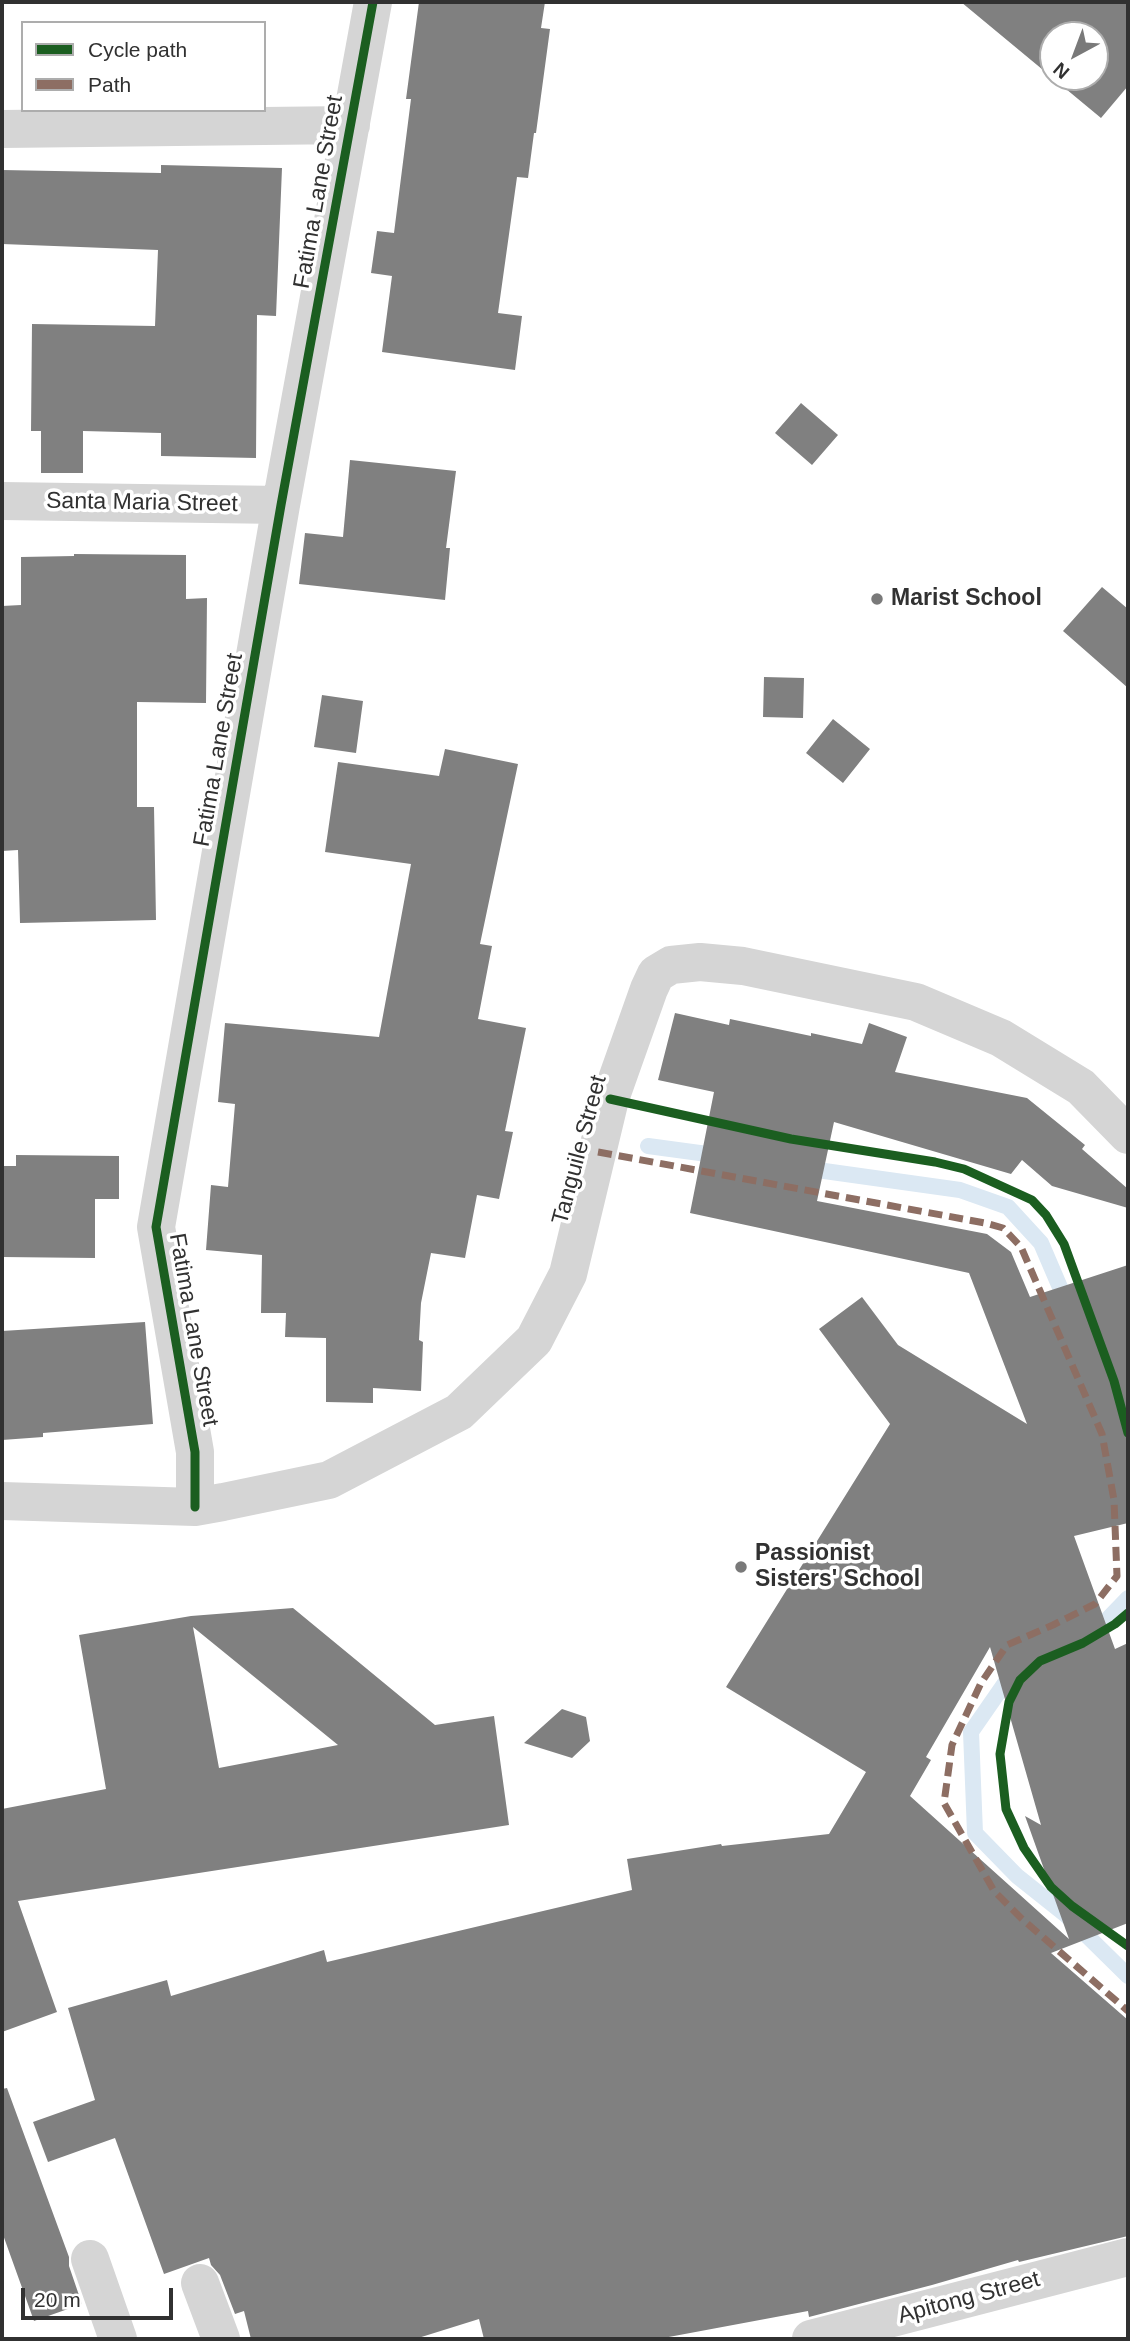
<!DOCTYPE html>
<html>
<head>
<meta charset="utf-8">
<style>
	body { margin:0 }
	#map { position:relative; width:1130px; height:2341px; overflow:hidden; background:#fff; font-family:Arial,sans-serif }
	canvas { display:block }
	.frame { position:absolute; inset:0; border:4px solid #313131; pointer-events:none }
	.legend { position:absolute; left:21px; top:21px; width:245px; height:91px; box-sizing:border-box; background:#fff; border:2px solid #adadad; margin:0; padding:9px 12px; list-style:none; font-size:21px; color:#313131 }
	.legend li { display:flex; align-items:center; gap:14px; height:35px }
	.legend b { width:35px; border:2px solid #adadad }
	.north { position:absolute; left:1039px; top:21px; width:70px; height:70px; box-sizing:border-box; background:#fff; border:2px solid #adadad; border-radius:50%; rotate:221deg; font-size:19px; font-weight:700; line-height:28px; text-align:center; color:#313131 }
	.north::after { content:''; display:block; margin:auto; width:24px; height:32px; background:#797979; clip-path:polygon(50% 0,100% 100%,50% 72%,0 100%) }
	.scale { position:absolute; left:21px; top:2288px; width:152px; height:32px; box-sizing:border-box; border:4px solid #313131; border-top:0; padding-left:9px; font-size:21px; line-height:24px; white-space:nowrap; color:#313131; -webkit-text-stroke:5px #fff; paint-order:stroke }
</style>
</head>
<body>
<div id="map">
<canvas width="1130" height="2341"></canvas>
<div class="frame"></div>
<ul class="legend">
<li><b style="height:9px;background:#1b5e20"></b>Cycle path</li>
<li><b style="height:9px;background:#8d6e63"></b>Path</li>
</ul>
<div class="north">N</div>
<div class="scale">20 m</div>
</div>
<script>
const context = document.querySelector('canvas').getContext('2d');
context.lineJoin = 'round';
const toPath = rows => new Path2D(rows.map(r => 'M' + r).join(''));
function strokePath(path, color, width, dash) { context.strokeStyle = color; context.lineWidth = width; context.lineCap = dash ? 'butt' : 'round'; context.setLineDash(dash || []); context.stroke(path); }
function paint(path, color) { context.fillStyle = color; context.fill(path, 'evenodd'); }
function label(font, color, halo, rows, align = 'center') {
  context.font = font + ' Arial,sans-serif'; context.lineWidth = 7; context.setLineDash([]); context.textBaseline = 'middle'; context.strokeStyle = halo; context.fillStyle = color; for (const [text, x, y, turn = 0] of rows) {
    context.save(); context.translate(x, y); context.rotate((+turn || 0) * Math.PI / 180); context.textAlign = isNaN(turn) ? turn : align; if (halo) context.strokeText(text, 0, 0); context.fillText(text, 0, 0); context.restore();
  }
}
strokePath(toPath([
	[648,1146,722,1156],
	[803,1168,960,1190,1008,1207,1041,1243,1068,1306],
	[1086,1631,1100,1627,1128,1598],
	[1014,1670,971,1732,975,1833,1017,1876,1066,1915,1128,1976]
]), '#dbe8f3', 16);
paint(toPath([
	[419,2,545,2,541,28,550,29,536,133,534,133,528,178,517,177,498,313,522,316,515,370,382,352,392,276,371,273,377,231,394,233,411,99,406,99],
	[961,2,1128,2,1128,86,1101,118],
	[1053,35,1095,35,1095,77,1053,77],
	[161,165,282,168,276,316,257,315,256,458,161,456,161,433,83,431,83,473,41,473,41,431,31,431,32,324,155,326,158,250,2,244,2,170,161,173],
	[801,403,838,435,812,465,775,433],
	[350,460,456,471,446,548,450,548,445,600,299,584,305,533,343,537],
	[74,554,186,555,186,599,207,598,206,703,137,702,137,807,154,807,156,920,20,923,18,850,2,851,2,606,21,605,21,557,74,556],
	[1102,587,1128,609,1128,688,1063,631],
	[764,677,804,678,803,718,763,717],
	[322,695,363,701,356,753,314,747],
	[833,719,870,749,843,783,806,753],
	[445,749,518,764,480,944,492,946,478,1019,526,1028,505,1131,513,1132,499,1199,477,1195,465,1258,431,1253,421,1303,419,1340,423,1342,421,1391,373,1388,373,1403,326,1402,326,1338,285,1337,286,1313,261,1313,262,1255,206,1250,211,1185,228,1187,235,1104,218,1102,225,1023,379,1037,411,864,325,852,338,762,439,776],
	[675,1013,729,1025,730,1019,811,1036,811,1033,862,1044,869,1023,907,1037,895,1072,1027,1098,1085,1145,1082,1149,1128,1189,1128,1208,1052,1186,1022,1160,1011,1174,834,1122,817,1201,987,1234,1011,1252,1030,1297,1128,1265,1128,1523,1074,1536,1115,1649,1128,1643,1128,1923,1051,1953,1128,2020,1128,2236,1019,2262,1018,2260,932,2285,809,2317,808,2311,658,2339,484,2339,479,2319,415,2339,251,2339,244,2311,235,2314,220,2275,211,2265,209,2258,164,2274,115,2138,48,2162,33,2122,95,2100,68,2008,167,1980,171,1996,324,1950,327,1962,632,1890,627,1859,721,1844,722,1846,829,1834,866,1772,726,1687,890,1424,819,1329,862,1297,898,1345,1027,1424,969,1273,690,1213,714,1092,658,1080],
	[990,1647,1041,1825,1025,1816,1069,1939,910,1796,931,1760,926,1757],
	[16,1155,119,1156,119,1199,95,1199,95,1258,2,1257,2,1166,16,1166],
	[145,1322,153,1424,43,1433,43,1437,2,1440,2,1331],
	[293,1608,435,1725,494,1716,509,1825,18,1901,57,2012,2,2032,2,1809,106,1789,79,1635,191,1616],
	[193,1627,338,1745,219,1768],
	[562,1709,586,1717,590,1741,572,1758,524,1743],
	[7,2088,69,2257,69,2266,82,2304,34,2321,2,2232,2,2089]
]), '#808080');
strokePath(toPath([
	[2,129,351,125],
	[2,501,281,505],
	[2,1501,195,1507,223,1502,329,1480,459,1412,534,1340,568,1274,610,1099,649,989,656,974,671,965,700,962,743,966,916,1002,1001,1038,1081,1087,1128,1135],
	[195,1507,195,1452,156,1227,281,505,373,2],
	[90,2259,118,2339],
	[200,2283,221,2339],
	[811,2339,1128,2257]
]), '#d5d5d5', 38);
strokePath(toPath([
	[598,1152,985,1223,1003,1228,1021,1247,1102,1434,1114,1500,1117,1576,1095,1604,1053,1625,1007,1645,981,1683,952,1745,944,1803,994,1891,1022,1919,1128,2011]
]), '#8d6e63', 7, [14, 7]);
strokePath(toPath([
	[610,1099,791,1139,935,1162,964,1169,1032,1200,1046,1215,1064,1244,1114,1381,1128,1433],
	[195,1507,195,1452,156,1227,281,505,373,2],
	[1128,1613,1115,1624,1083,1643,1040,1661,1020,1680,1009,1702,1000,1754,1006,1809,1024,1848,1051,1887,1072,1906,1128,1946]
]), '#1b5e20', 9);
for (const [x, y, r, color] of [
	[877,599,7,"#797979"],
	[741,1567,7,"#797979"]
]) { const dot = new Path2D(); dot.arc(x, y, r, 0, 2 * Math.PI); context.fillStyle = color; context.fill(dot); strokePath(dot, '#fff', 2.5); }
label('23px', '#313131', '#fff', [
	["Fatima Lane Street",319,192,-80],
	["Santa Maria Street",142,503,1],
	["Fatima Lane Street",219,750,-80],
	["Tanguile Street",580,1150,-75],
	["Fatima Lane Street",193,1330,80],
	["Apitong Street",969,2298,-15]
]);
label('bold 23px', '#313131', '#fff', [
	["Marist School",891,599],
	["Passionist",755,1554],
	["Sisters' School",755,1580]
], 'left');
</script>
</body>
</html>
